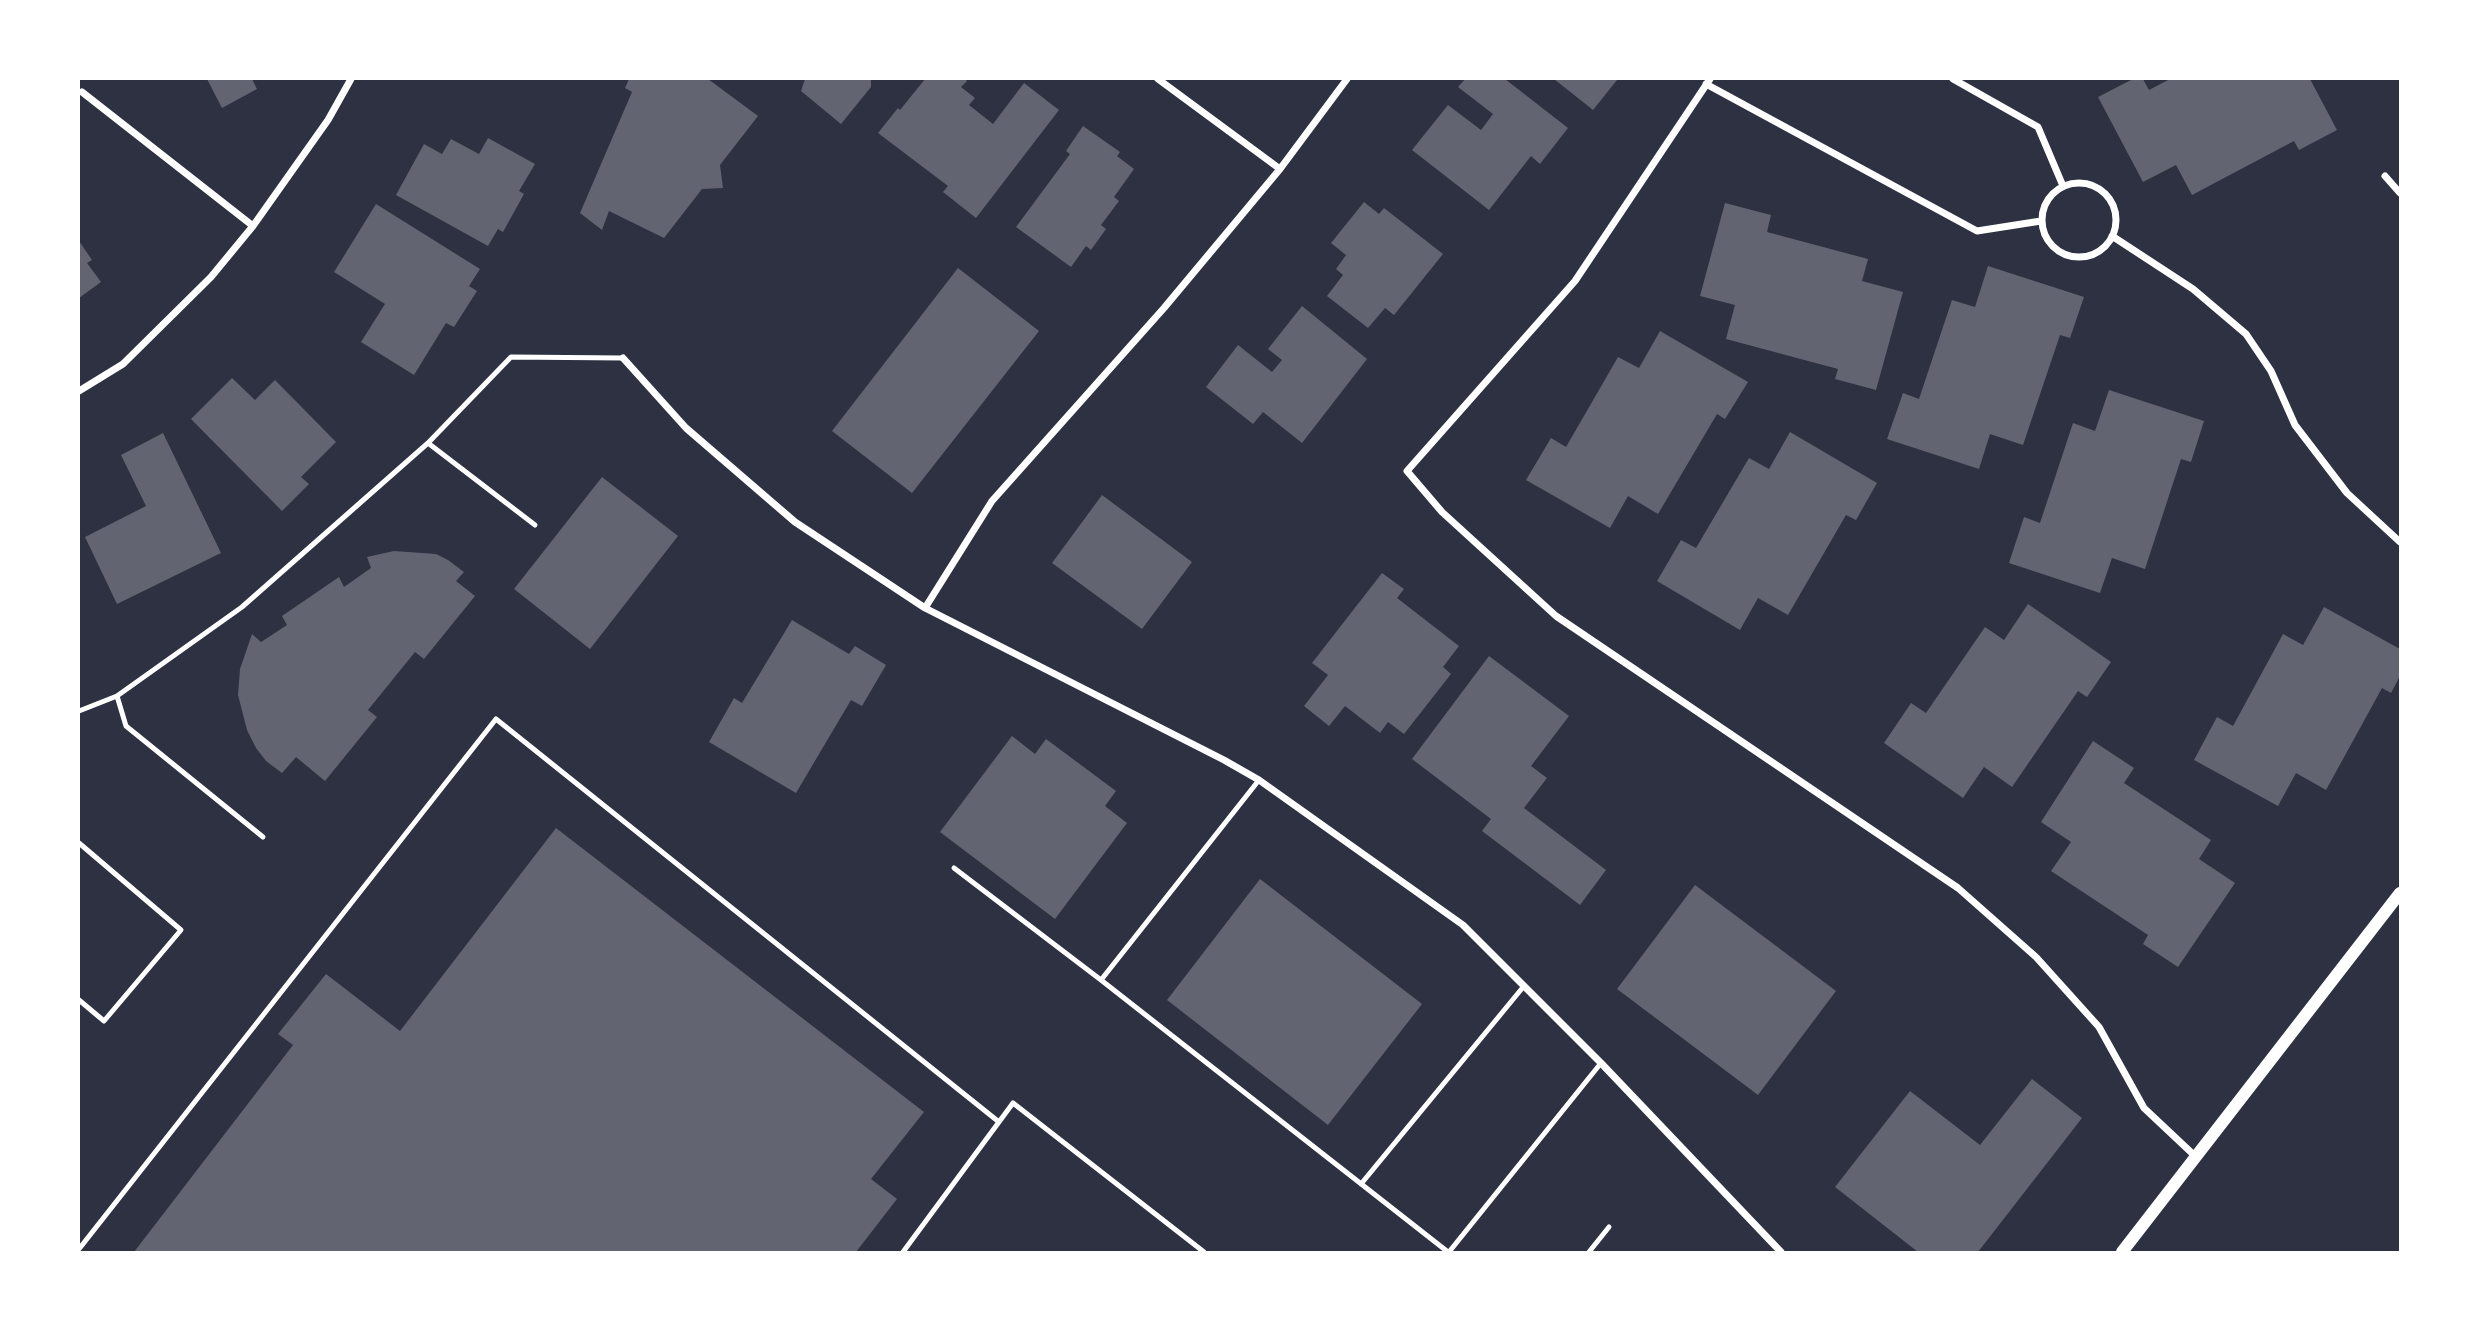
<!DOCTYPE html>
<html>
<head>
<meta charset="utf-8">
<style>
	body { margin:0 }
	#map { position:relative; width:2479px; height:1331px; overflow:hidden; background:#2d3142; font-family:Poppins,sans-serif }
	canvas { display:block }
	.frame { position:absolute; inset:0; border:80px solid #fff; pointer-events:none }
</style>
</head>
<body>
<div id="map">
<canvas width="2479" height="1331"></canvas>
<div class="frame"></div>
</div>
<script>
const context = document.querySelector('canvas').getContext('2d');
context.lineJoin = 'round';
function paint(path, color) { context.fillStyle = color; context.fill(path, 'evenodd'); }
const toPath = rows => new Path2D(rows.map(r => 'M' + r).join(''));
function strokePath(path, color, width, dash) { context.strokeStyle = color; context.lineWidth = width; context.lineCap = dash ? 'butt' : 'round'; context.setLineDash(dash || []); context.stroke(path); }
paint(toPath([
	[207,79,252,79,257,89,222,108],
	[629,79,708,79,758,116,720,165,723,188,702,189,664,238,609,211,602,230,580,213,632,92,625,88],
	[805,79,871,79,871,87,841,124,801,91],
	[925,79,965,79,967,81,961,87,975,98,969,105,993,124,1024,83,1059,110,976,218,943,192,948,186,878,133,898,108,900,110],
	[1465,79,1505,79,1568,128,1540,164,1531,156,1489,210,1412,150,1448,105,1481,130,1493,114,1458,87],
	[1554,79,1615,79,1617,80,1593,110],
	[2133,79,2143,79,2149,90,2170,79,2310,79,2337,130,2299,150,2294,141,2192,195,2176,165,2143,182,2098,97],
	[1083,126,1120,152,1117,156,1134,169,1114,197,1119,201,1101,225,1106,229,1091,250,1086,246,1071,267,1016,227,1070,154,1066,151],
	[488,138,535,164,519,191,524,194,503,232,498,229,488,246,396,195,424,144,442,154,451,139,479,154],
	[1364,202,1379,214,1384,208,1443,254,1394,315,1385,308,1368,328,1327,296,1343,275,1336,269,1346,255,1331,243],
	[1725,203,1771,215,1767,232,1868,259,1862,281,1903,292,1876,390,1835,379,1838,369,1726,339,1735,305,1700,296],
	[376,204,480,269,469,286,477,291,454,327,446,323,414,375,361,342,385,304,334,272],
	[79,241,92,260,87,263,101,282,79,298],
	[1988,266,2084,297,2070,338,2060,335,2023,445,1990,434,1979,469,1887,439,1903,393,1919,399,1952,300,1975,307],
	[958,268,1039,331,912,493,832,431],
	[1302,306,1367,359,1302,443,1263,412,1253,424,1206,387,1238,345,1272,372,1282,360,1268,349],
	[1660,331,1748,382,1725,419,1717,414,1658,514,1628,496,1610,528,1526,480,1551,438,1566,447,1618,357,1639,368],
	[232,378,255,400,275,380,336,442,301,477,309,484,282,511,191,419],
	[2109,390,2204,421,2191,462,2181,459,2145,569,2112,558,2100,593,2009,563,2024,517,2040,523,2073,423,2095,431],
	[1790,432,1877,483,1856,520,1846,515,1788,615,1758,598,1740,630,1657,581,1681,540,1696,548,1749,458,1769,469],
	[163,433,221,553,117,604,85,537,146,506,121,455],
	[602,477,678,536,590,649,514,589],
	[1102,495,1192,562,1142,629,1052,563],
	[394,551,436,554,448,560,464,572,456,581,475,596,424,659,415,652,368,710,377,717,325,781,296,757,282,773,266,761,256,748,247,730,238,695,240,669,252,634,261,642,287,625,282,616,339,577,344,587,371,568,367,557],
	[1382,573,1404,589,1397,598,1459,646,1443,667,1451,674,1404,734,1388,722,1380,733,1345,706,1329,726,1304,706,1328,675,1312,663],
	[2028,604,2111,662,2087,697,2078,691,2012,787,1984,767,1963,798,1884,743,1911,703,1926,713,1985,627,2004,640],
	[2324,607,2400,649,2400,676,2391,693,2382,688,2326,790,2296,773,2278,806,2194,760,2217,717,2233,726,2283,634,2303,645],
	[792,620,849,654,855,646,886,665,862,706,851,700,796,793,709,742,734,698,742,703],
	[1489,656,1569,716,1531,766,1547,778,1524,808,1606,870,1580,905,1482,831,1491,819,1412,759],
	[1012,736,1035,754,1046,739,1116,791,1105,806,1127,823,1055,919,940,832],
	[2093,741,2134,768,2124,783,2211,840,2199,859,2235,883,2178,967,2143,944,2148,935,2051,871,2071,842,2041,822],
	[556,828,924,1112,871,1179,897,1199,856,1252,134,1252,293,1045,278,1034,326,974,400,1031],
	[1260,879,1422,1004,1328,1125,1167,1000],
	[1695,885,1836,991,1758,1095,1617,989],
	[2032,1079,2082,1118,1978,1252,1918,1252,1835,1187,1910,1091,1980,1145]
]), '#626471');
strokePath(toPath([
	[428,443,535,525],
	[117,696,126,726,263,837],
	[79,711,117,696,242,607,428,443,511,357,623,358],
	[1259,780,1101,980,1448,1252],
	[79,843,181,930,104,1021,79,1000],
	[954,868,1101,980],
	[1361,1184,1524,986],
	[79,1249,496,719,999,1122],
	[903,1252,1013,1103,1204,1252],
	[1449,1252,1601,1063],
	[1589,1252,1609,1227]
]), '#fff', 5);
strokePath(toPath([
	[1158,79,1280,169],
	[1710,79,1575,281,1407,471,1442,512,1556,616,1958,888,2036,957,2099,1027,2144,1108,2195,1156],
	[1953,79,2038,127,2063,186],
	[1706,84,1977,231,2041,221],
	[82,92,253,226],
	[2385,176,2400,193],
	'2042 220a37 37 0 1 1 74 0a37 37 0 1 1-74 0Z',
	[2112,236,2193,289,2246,334,2271,371,2295,425,2347,493,2400,542],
	[623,358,686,428,795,522,925,608,1224,760,1259,780,1463,925,1601,1063,1781,1252],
	[79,391,123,364,211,277,253,226,328,120,351,79],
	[925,608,992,501,1164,308,1280,169,1347,79]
]), '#fff', 7);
strokePath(toPath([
	[2122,1252,2400,893]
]), '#fff', 12);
</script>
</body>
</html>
